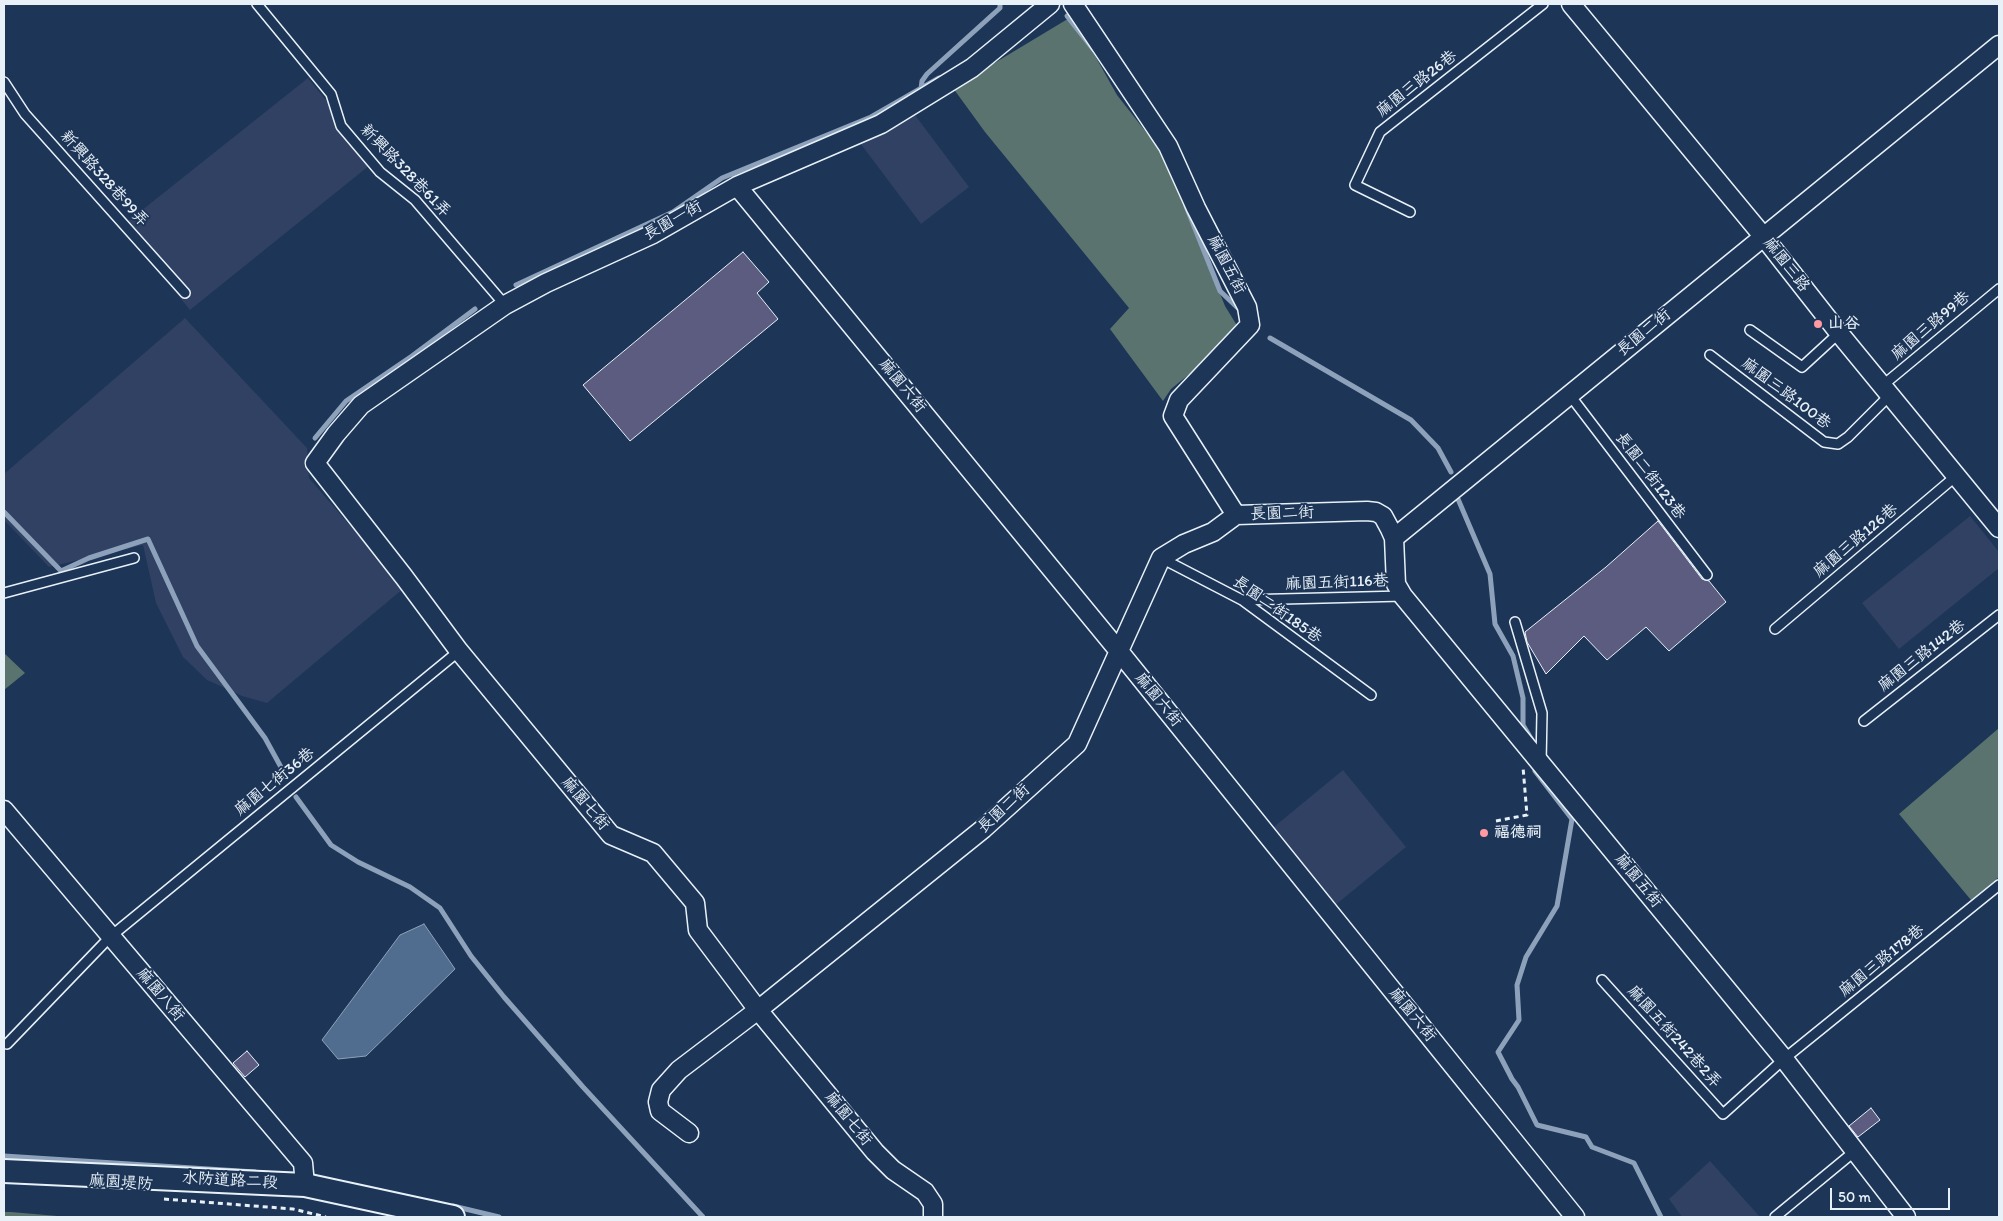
<!DOCTYPE html>
<html>
<head>
<meta charset="utf-8">
<style>
	body { margin:0 }
	#map { position:relative; width:2003px; height:1221px; overflow:hidden; background:#1d3557; font-family:Itim,sans-serif }
	canvas { display:block }
	.frame { position:absolute; inset:0; border:5px solid #e8f1f8; pointer-events:none }
	.scale { position:absolute; left:1830px; top:1188px; width:120px; height:22px; box-sizing:border-box; border:2px solid #e8f1f8; border-top:0; padding-left:6px; font-size:15px; line-height:18px; white-space:nowrap; color:#e8f1f8; -webkit-text-stroke:4px #1d3557; paint-order:stroke }
</style>
</head>
<body>
<div id="map">
<canvas width="2003" height="1221"></canvas>
<div class="frame"></div>
<div class="scale">50 m</div>
</div>
<script>
const context = document.querySelector('canvas').getContext('2d');
context.lineJoin = 'round';
function paint(path, color) { context.fillStyle = color; context.fill(path, 'evenodd'); }
const toPath = rows => new Path2D(rows.map(r => 'M' + r).join(''));
function strokePath(path, color, width, dash) { context.strokeStyle = color; context.lineWidth = width; context.lineCap = dash ? 'butt' : 'round'; context.setLineDash(dash || []); context.stroke(path); }
function label(font, color, halo, rows, align = 'center') {
  context.font = font + ' Itim,"LXGW WenKai TC",sans-serif'; context.lineWidth = 4; context.setLineDash([]); context.textBaseline = 'middle'; context.strokeStyle = halo; context.fillStyle = color; for (const [text, x, y, turn = 0] of rows) {
    context.save(); context.translate(x, y); context.rotate((+turn || 0) * Math.PI / 180); context.textAlign = isNaN(turn) ? turn : align; if (halo) context.strokeText(text, 0, 0); context.fillText(text, 0, 0); context.restore();
  }
}
paint(toPath([
	[308,78,375,161,190,310,122,226],
	[912,111,969,187,921,224,854,135],
	[185,318,307,448,309,478,404,588,267,703,242,696,207,680,183,657,156,603,143,545,49,567,4,520,4,474],
	[1970,516,1999,552,1999,568,1899,649,1862,603],
	[1343,770,1406,847,1333,907,1269,831],
	[1710,1161,1760,1217,1682,1217,1669,1199]
]), '#304163');
paint(toPath([
	[1066,20,1075,20,1117,95,1164,155,1225,306,1241,332,1171,389,1163,401,1110,329,1129,308,985,132,953,88],
	[4,653,25,673,4,690],
	[1999,728,1999,877,1971,900,1899,814],
	[4,1212,11,1212,69,1217,4,1217]
]), '#5a736f');
const water = toPath([
	[424,924,455,969,366,1056,338,1059,322,1040,400,935,424,924]
]);
paint(water, '#506d90');
strokePath(water, '#8da2ba', 1);
strokePath(toPath([
	[1067,16,1093,49],
	[921,89,922,81,927,74,1000,8,1000,4],
	[1186,206,1220,291,1242,312],
	[516,285,673,212,722,178,871,117,939,78],
	[1270,338,1411,420,1438,448,1451,472],
	[315,438,346,401,412,356,475,309],
	[1458,499,1490,574,1495,624,1513,656,1523,698,1523,725,1532,740],
	[4,512,61,571,89,558,148,539,197,646,265,738,282,769],
	[1535,771,1572,819,1557,906,1526,957,1517,985,1519,1020,1498,1052,1512,1079,1518,1087,1537,1125,1586,1137,1592,1147,1634,1163,1661,1217],
	[296,797,331,845,358,862,410,887,440,908,471,956,504,997,583,1087,703,1217],
	[4,1156,255,1172],
	[453,1206,499,1217]
]), '#8da2ba', 5);
const building = toPath([
	[743,252,769,282,757,293,778,319,630,441,583,385,743,252],
	[1658,521,1702,579,1709,581,1726,602,1669,651,1646,627,1607,660,1584,636,1546,674,1527,642,1525,632,1606,567,1658,521],
	[247,1051,259,1065,245,1077,233,1063,247,1051],
	[1871,1108,1880,1120,1858,1137,1849,1126,1871,1108]
]);
paint(building, '#5b5c7f');
strokePath(building, '#e8f1f8', 1);
const service = toPath([
	[257,4,331,94,341,126,380,172,415,200,505,305],
	[4,82,25,114,185,293],
	[1410,212,1355,185,1380,132,1543,4],
	[1750,330,1802,367,1839,333],
	[1710,355,1824,442,1838,444,1848,437,1890,395],
	[1882,386,1999,289],
	[1569,394,1707,575],
	[1161,558,1242,600,1371,695],
	[4,593,134,558],
	[1242,600,1403,596],
	[1515,622,1542,713,1541,763],
	[1775,629,1956,476],
	[1864,721,1999,615],
	[1602,980,1723,1114,1784,1059,1999,885],
	[7,1044,110,937,459,651],
	[1775,1217,1855,1151]
]);
const minor = toPath([
	[1073,4,1168,146,1196,208,1247,307,1250,325,1179,400,1173,416,1236,515],
	[1571,4,1763,236,1839,333,1999,528],
	[737,186,1118,650,1575,1217],
	[1394,538,1999,45],
	[4,810,303,1163,305,1185],
	[689,1133,660,1111,658,1102,661,1090,679,1070,758,1010,983,829,1077,744,1161,558,1184,544,1213,532,1236,515,1367,511,1376,512,1383,516,1390,529,1394,538,1396,584,1403,596,1784,1059,1906,1217],
	[933,1217,933,1204,925,1192,893,1170,875,1152,758,1010,698,930,695,903,653,853,611,835,459,651,404,577,315,463,336,434,361,405,505,305,546,283,653,234,737,186,881,124,972,68,1050,4]
]);
const tertiary = toPath([
	[4,1171,305,1185,453,1217]
]);
strokePath(service, '#e8f1f8', 12);
strokePath(minor, '#e8f1f8', 21);
strokePath(tertiary, '#e8f1f8', 26);
strokePath(toPath([
	[1496,821,1527,815,1523,767],
	[164,1199,293,1209,326,1217]
]), '#e8f1f8', 3, [5, 4]);
strokePath(service, '#1d3557', 9);
strokePath(minor, '#1d3557', 18);
strokePath(tertiary, '#1d3557', 22);
for (const [x, y, r, color] of [
	[1818,324,5,"#ff9aa2"],
	[1484,833,5,"#ff9aa2"]
]) { const dot = new Path2D(); dot.arc(x, y, r, 0, 2 * Math.PI); context.fillStyle = color; context.fill(dot); strokePath(dot, '#1d3557', 2); }
label('16px', '#e8f1f8', '#1d3557', [
	["麻園三路26巷",1417,84,-38],
	["新興路328巷61弄",405,171,46],
	["新興路328巷99弄",104,179,48],
	["長園一街",673,221,-29],
	["麻園五街",1226,265,63],
	["麻園三路",1786,265,52],
	["麻園三路99巷",1931,326,-40],
	["長園二街",1644,333,-39],
	["麻園六街",902,386,51],
	["麻園三路100巷",1786,394,37],
	["長園二街123巷",1650,476,53],
	["長園二街",1282,514,-2],
	["麻園三路126巷",1856,541,-40],
	["麻園五街116巷",1337,583,-2],
	["長園二街185巷",1277,610,35],
	["麻園三路142巷",1922,656,-38],
	["麻園六街",1158,700,51],
	["麻園七街36巷",275,782,-39],
	["麻園七街",585,804,50],
	["長園二街",1004,809,-42],
	["麻園五街",1638,881,51],
	["麻園三路178巷",1882,961,-39],
	["麻園八街",160,995,50],
	["麻園六街",1412,1015,51],
	["麻園五街242巷2弄",1674,1037,48],
	["麻園七街",848,1119,51],
	["水防道路二段",230,1181,3],
	["麻園堤防",121,1183,4]
]);
label('bold 16px', '#e8f1f8', '#1d3557', [
	["山谷",1828,324],
	["福德祠",1494,833]
], 'left');
</script>
</body>
</html>
